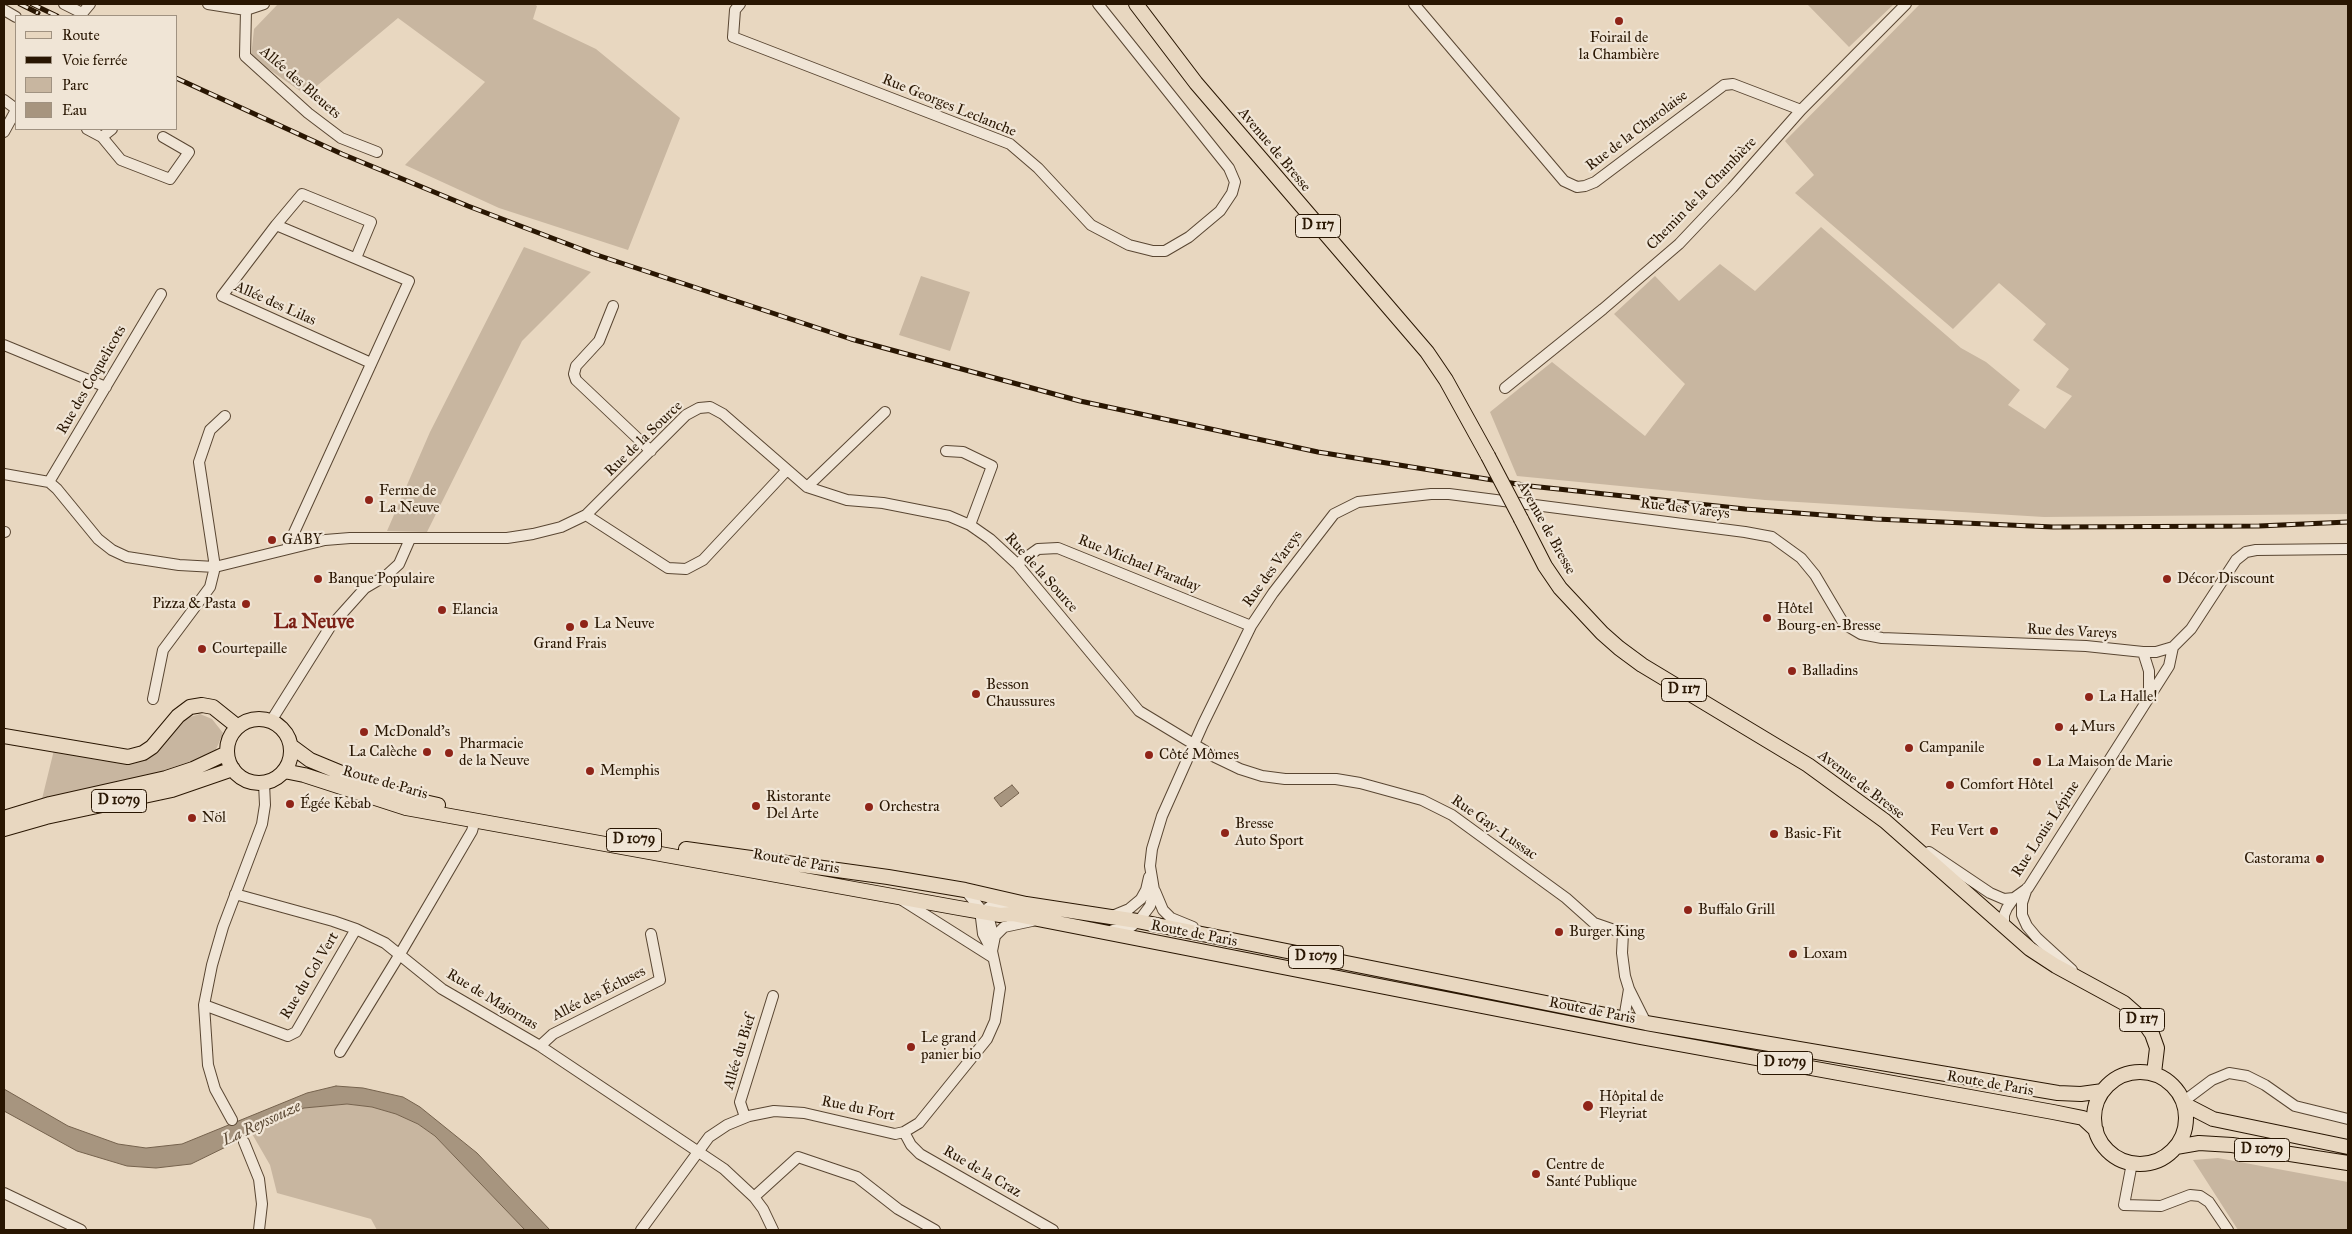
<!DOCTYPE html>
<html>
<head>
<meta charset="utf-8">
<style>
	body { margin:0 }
	#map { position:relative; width:2352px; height:1234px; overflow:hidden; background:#e8d7c0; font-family:"IM FELL Great Primer",serif }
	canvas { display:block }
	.frame { position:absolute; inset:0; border:5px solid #291602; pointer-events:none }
	.legend { position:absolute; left:15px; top:15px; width:162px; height:115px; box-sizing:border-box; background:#f0e5d6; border:1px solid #a09281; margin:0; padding:6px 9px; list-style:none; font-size:15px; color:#291602 }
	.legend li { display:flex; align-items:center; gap:10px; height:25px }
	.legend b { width:25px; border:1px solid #a09281 }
</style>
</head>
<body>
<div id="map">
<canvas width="2352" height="1234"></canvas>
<div class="frame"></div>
<ul class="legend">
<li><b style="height:6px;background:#e8d7c0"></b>Route</li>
<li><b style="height:6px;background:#291602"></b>Voie ferrée</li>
<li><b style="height:14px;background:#c8b6a0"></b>Parc</li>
<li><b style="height:14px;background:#a7957f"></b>Eau</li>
</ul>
</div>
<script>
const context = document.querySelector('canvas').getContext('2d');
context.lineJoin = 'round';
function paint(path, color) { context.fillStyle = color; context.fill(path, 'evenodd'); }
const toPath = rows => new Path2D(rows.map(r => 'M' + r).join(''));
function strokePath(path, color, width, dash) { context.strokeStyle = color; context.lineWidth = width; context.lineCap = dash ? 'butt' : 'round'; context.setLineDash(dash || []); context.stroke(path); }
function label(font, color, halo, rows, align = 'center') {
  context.font = font + ' "IM FELL Great Primer",serif'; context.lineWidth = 4.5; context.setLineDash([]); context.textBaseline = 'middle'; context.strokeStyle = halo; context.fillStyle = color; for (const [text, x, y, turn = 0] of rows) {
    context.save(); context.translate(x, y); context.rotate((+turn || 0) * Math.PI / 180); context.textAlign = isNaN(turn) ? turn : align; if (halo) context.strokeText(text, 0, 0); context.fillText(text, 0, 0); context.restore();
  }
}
paint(toPath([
	[278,4,534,4,537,6,533,19,596,49,680,118,628,250,499,208,405,165,485,82,398,18,306,95,251,57,254,29],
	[1807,4,1894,4,1849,47],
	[1920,4,2348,4,2348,514,2044,517,1765,500,1517,476,1490,412,1552,362,1645,436,1685,384,1614,314,1655,276,1679,301,1720,264,1755,291,1821,227,1961,348,1986,362,2020,390,2008,405,2045,429,2072,396,2056,387,2069,369,2033,340,2046,324,1999,283,1953,329,1795,193,1814,175,1785,141],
	[524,247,591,272,522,341,427,532,387,531,430,432],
	[921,276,970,292,950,351,899,335],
	[200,714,212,719,223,733,215,752,188,768,41,803,54,750,98,760,129,764,146,759,161,746,187,718],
	[347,1104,372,1107,396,1114,418,1124,435,1136,525,1230,377,1230,371,1219,277,1193,270,1165,251,1132,268,1122,304,1108],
	[2218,1158,2348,1182,2348,1230,2238,1230,2193,1160]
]), '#c8b6a0');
const water = toPath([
	[1012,785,1019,793,1001,807,994,798,1012,785],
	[336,1086,363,1088,403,1097,420,1107,477,1153,550,1230,525,1230,435,1136,418,1124,396,1114,372,1107,347,1104,304,1108,268,1122,238,1141,191,1164,156,1168,127,1166,77,1151,4,1111,4,1089,68,1126,118,1144,146,1148,182,1144,307,1093,336,1086]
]);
paint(water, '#a7957f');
strokePath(water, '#75624d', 1);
const minor = toPath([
	[64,4,82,13],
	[208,4,246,10,264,4],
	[740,4,735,10,733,37,1010,144,1038,168,1091,225,1129,245,1153,251,1165,251,1189,237,1220,211,1232,193,1235,182,1229,168,1098,4],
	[1414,4,1564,181,1577,187,1585,186,1595,182,1724,85,1733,84,1801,110],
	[4,10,16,17],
	[246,10,245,56,308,113,341,138,377,152],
	[80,16,90,4],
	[4,100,16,109],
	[87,129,102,137,121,160,170,179,189,152,163,137],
	[4,132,16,110],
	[102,137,112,129],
	[276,225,302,194,371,222,356,258],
	[613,306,599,341,576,366,574,374,576,380,651,451],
	[4,345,106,387],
	[1505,388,1603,309,1679,244,1732,188,1801,110,1906,4],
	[946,451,963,452,992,466,970,525],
	[4,474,49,482,57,489,98,539,112,550,127,557,179,565,215,567,325,540,350,538,507,538,533,534,561,527,586,515,686,415,699,408,710,407,723,414,807,487,847,500,883,503,949,516,970,525,990,539,1017,564,1139,711,1215,757,1240,769,1262,776,1285,779,1336,779,1360,783,1422,800,1452,815,1566,898,1594,923,1623,933,1622,953,1625,976,1629,989,1646,1023],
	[49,482,161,294],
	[807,487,885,412],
	[586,515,668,568,686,569,703,560,787,470],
	[4,532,5,532],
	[287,548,409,281,276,225,222,296,371,363],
	[1017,564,1038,549,1058,548,1251,626],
	[2143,652,2149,671,2149,695],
	[153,699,163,650,210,587,215,567,199,462,210,430,225,416],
	[271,721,330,627,365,588,387,575,399,564,410,539],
	[1929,852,1990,893,2004,899,2014,898],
	[2027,888,2022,903,2022,915,2027,926,2037,938,2072,970],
	[965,890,989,919,994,939],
	[1155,891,1163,910,1171,918,1193,927],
	[235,894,333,921,356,929,385,943,442,989,540,1046,724,1169,754,1197,763,1209,773,1230],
	[902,900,992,957],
	[1112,916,1129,909,1141,899,1146,890,1149,877],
	[2004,927,2004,915,2007,908,2014,898,2028,888,2169,666,2173,647],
	[1113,930,1124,929,1132,926,1141,918,1150,906,1154,890,1150,866,1152,849,1162,816,1203,724,1251,626,1273,593,1334,514,1358,502,1431,494,1449,494,1745,532,1772,537,1801,558,1815,575,1844,624,1861,634,1882,638,2086,646,2143,652,2156,652,2173,647,2191,629,2236,560,2246,552,2256,550,2348,549],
	[992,951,983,934,981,918,984,911,992,905,1010,905],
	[204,1005,288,1036,296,1032,356,929],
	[1624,1019,1629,989],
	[540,1046,553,1034,660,980,651,934],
	[340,1052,400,954,472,831,475,820],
	[2184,1101,2212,1080,2229,1073,2247,1076,2265,1085,2295,1106,2348,1119],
	[745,1117,740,1102,773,996],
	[232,1120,215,1089,208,1065,204,1005,212,965,223,927,262,824,265,805,264,783],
	[904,1132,911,1145,920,1154,1053,1230],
	[244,1142,259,1179,262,1204,259,1230],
	[2132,1163,2124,1205,2161,1206,2190,1195,2200,1196,2209,1202,2228,1230],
	[4,1193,81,1230],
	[754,1197,798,1157,857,1177,898,1209,935,1230],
	[641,1230,709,1137,727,1125,749,1116,774,1111,804,1113,895,1134,904,1132,919,1123,987,1039,995,1021,1000,988,992,951,995,936,1004,927,1032,921]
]);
const major = toPath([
	[1136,4,1196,83,1427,352,1446,380,1488,456],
	[1521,519,1545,566,1560,588,1602,633,1619,648,1642,665,1808,765,1885,821,2030,949,2056,966,2124,1003,2141,1018,2152,1034,2157,1048,2154,1073],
	'227 751a32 32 0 1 1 64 0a32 32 0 1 1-64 0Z',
	[4,736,128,757,143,753,152,747,178,716,190,707,202,705,213,707,238,727],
	[291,746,310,760,351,777,407,798,438,805],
	[284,771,304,775,406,808,959,908,1000,915,1012,914,1640,1037,2053,1112,2083,1118,2096,1130],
	[4,818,50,804,166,778,193,769,227,753],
	[4,829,46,817,172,790,233,769],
	[686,849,888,877,965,890,1026,904,1137,921,1646,1023,2058,1093,2081,1094,2103,1091],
	'2094 1118a46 46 0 1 1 92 0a46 46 0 1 1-92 0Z',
	[2184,1104,2213,1119,2348,1147],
	[2176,1147,2199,1143,2232,1145,2348,1163]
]);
strokePath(minor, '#594632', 12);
strokePath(major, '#291602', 16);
strokePath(minor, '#f0e5d6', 10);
strokePath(major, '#e8d7c0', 14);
const rail = toPath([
	[20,4,38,13],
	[32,4,57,16],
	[176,78,342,154,468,206,594,254,851,339,1080,401,1318,452,1530,486,1745,509,1876,519,2053,527,2259,526,2348,522]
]);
strokePath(rail, '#291602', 5);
strokePath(rail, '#f0e5d6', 3, [9]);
const majorBridge = toPath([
	[1488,456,1521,519]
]);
strokePath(majorBridge, '#291602', 16, []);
strokePath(majorBridge, '#e8d7c0', 14);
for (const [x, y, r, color] of [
	[1619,21,5,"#8f2418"],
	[369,500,5,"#8f2418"],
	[272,540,5,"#8f2418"],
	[318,579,5,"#8f2418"],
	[2167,579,5,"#8f2418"],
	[246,604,5,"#8f2418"],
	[442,610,5,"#8f2418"],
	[1767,618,5,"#8f2418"],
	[584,624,5,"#8f2418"],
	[570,627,5,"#8f2418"],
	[202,649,5,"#8f2418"],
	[1792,671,5,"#8f2418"],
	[976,694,5,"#8f2418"],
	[2089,697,5,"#8f2418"],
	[2059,727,5,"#8f2418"],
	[364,732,5,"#8f2418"],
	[1909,748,5,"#8f2418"],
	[427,752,5,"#8f2418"],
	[449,753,5,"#8f2418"],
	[1149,755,5,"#8f2418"],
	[2037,762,5,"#8f2418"],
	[590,771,5,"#8f2418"],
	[1950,785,5,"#8f2418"],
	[290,804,5,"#8f2418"],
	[756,806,5,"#8f2418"],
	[869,807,5,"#8f2418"],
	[192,818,5,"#8f2418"],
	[1994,831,5,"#8f2418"],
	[1225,833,5,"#8f2418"],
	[1774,834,5,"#8f2418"],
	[2320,859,5,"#8f2418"],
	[1688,910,5,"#8f2418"],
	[1559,932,5,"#8f2418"],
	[1793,954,5,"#8f2418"],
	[911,1047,5,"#8f2418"],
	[1588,1106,6,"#8f2418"],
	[1536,1174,5,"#8f2418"]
]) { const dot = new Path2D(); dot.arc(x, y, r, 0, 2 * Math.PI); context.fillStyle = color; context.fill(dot); strokePath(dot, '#f0e5d6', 2); }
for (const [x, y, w] of [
	[1318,226,45],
	[1684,690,45],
	[119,801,55],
	[634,840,55],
	[1316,957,55],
	[2142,1020,45],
	[1785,1063,55],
	[2262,1150,55]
]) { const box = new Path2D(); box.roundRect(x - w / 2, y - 11.5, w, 23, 4); context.fillStyle = '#f0e5d6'; context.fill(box); strokePath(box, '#291602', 1); }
label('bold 14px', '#291602', null, [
	["D 117",1318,226],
	["D 117",1684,690],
	["D 1079",119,801],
	["D 1079",634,840],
	["D 1079",1316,957],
	["D 117",2142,1020],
	["D 1079",1785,1063],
	["D 1079",2262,1150]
]);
label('15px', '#291602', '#f0e5d6', [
	["Foirail de",1619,38,"center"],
	["la Chambière",1619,55,"center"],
	["Ferme de",379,491],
	["La Neuve",379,508],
	["GABY",282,540],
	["Banque Populaire",328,579],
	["Décor Discount",2177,579],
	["Pizza & Pasta",236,604,"right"],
	["Hôtel",1777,609],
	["Bourg-en-Bresse",1777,626],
	["Elancia",452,610],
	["La Neuve",594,624],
	["Grand Frais",570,644,"center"],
	["Courtepaille",212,649],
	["Balladins",1802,671],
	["Besson",986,685],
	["Chaussures",986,702],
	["La Halle!",2099,697],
	["4 Murs",2069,727],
	["McDonald's",374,732],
	["Pharmacie",459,744],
	["de la Neuve",459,761],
	["Campanile",1919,748],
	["La Calèche",417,752,"right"],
	["Côté Mômes",1159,755],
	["La Maison de Marie",2047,762],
	["Memphis",600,771],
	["Comfort Hôtel",1960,785],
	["Ristorante",766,797],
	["Del Arte",766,814],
	["Égée Kebab",300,804],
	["Orchestra",879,807],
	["Nöl",202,818],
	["Bresse",1235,824],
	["Auto Sport",1235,841],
	["Feu Vert",1984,831,"right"],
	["Basic-Fit",1784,834],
	["Castorama",2310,859,"right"],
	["Buffalo Grill",1698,910],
	["Burger King",1569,932],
	["Loxam",1803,954],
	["Le grand",921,1038],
	["panier bio",921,1055],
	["Hôpital de",1599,1097],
	["Fleyriat",1599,1114],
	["Centre de",1546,1165],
	["Santé Publique",1546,1182]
], 'left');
label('15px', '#291602', '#f0e5d6', [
	["Allée des Bleuets",300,83,41],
	["Rue Georges Leclanche",949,106,22],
	["Rue de la Charolaise",1637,131,-37],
	["Avenue de Bresse",1274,150,50],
	["Chemin de la Chambière",1702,194,-46],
	["Allée des Lilas",275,304,24],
	["Rue des Coquelicots",92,380,-60],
	["Rue de la Source",644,439,-44],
	["Rue des Vareys",1685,509,7],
	["Avenue de Bresse",1546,528,61],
	["Rue Michael Faraday",1139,564,22],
	["Rue des Vareys",1273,569,-54],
	["Rue de la Source",1041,573,48],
	["Rue des Vareys",2072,632,3],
	["Route de Paris",385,783,16],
	["Avenue de Bresse",1861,785,37],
	["Rue Gay-Lussac",1494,828,35],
	["Rue Louis Lépine",2046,829,-57],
	["Route de Paris",796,862,10],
	["Route de Paris",1194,934,11],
	["Rue du Col Vert",310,976,-59],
	["Allée des Écluses",599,994,-27],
	["Rue de Majornas",492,1000,31],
	["Route de Paris",1592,1011,11],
	["Allée du Bief",740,1052,-73],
	["Route de Paris",1990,1084,10],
	["Rue du Fort",858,1109,12],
	["Rue de la Craz",982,1172,30]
]);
label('italic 16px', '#5b4934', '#f0e5d6', [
	["La Reyssouze",262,1124,-25]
]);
label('bold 20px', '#7a1f14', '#f0e5d6', [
	["La Neuve",314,623]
]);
</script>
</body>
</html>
